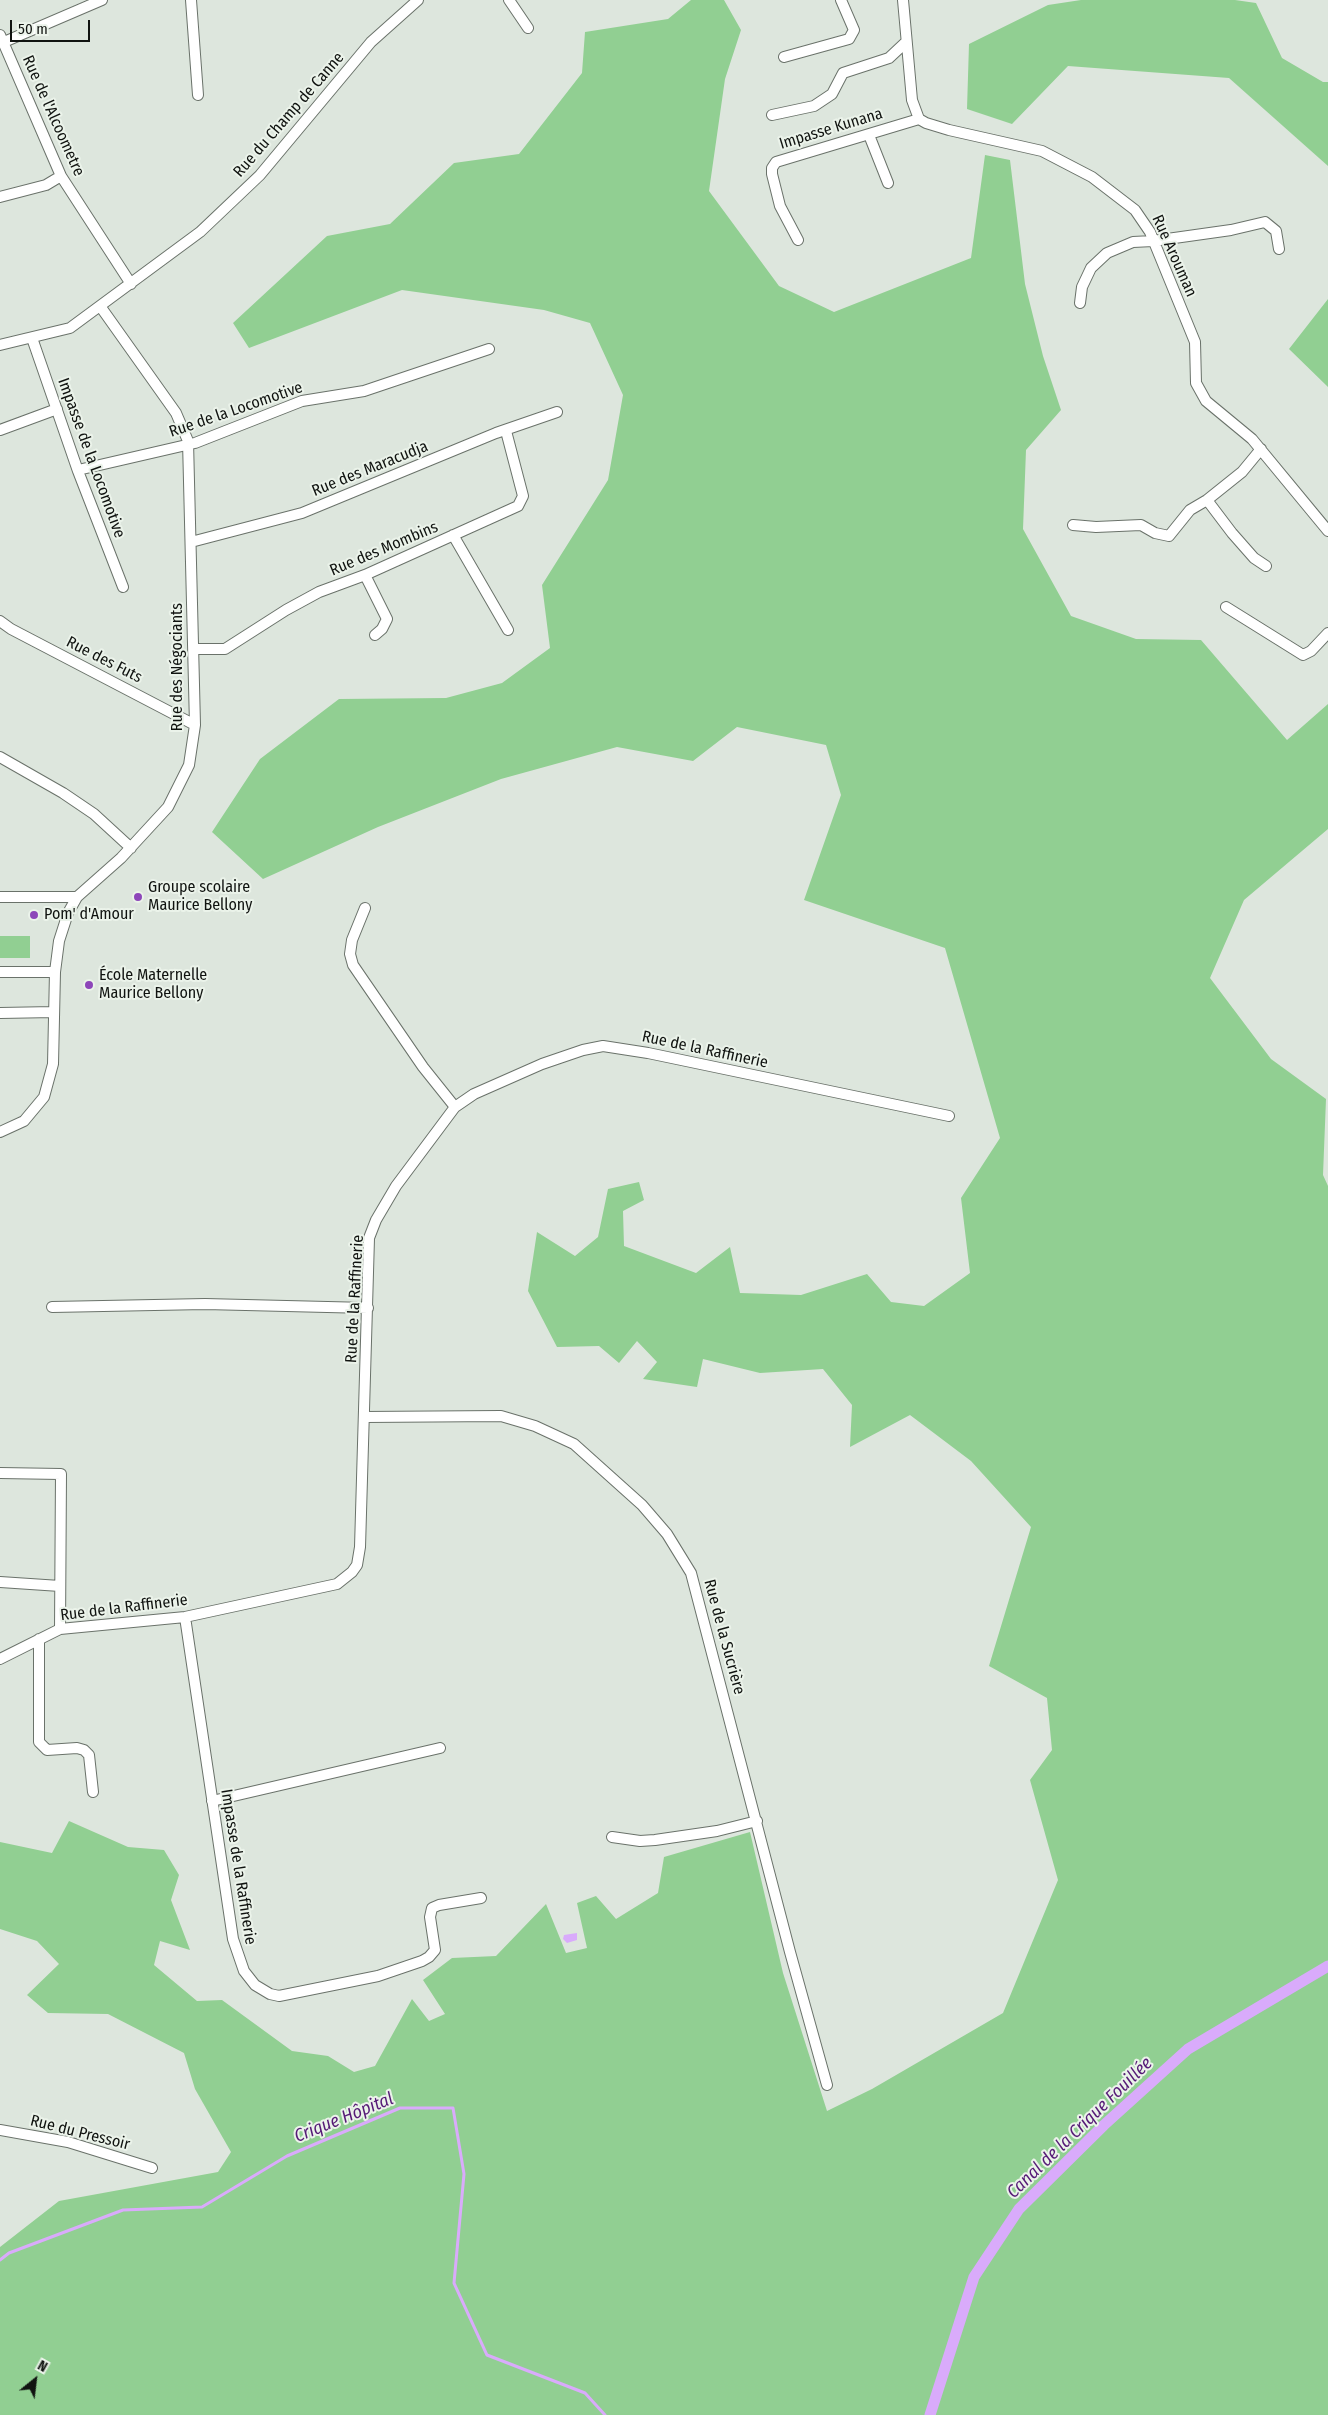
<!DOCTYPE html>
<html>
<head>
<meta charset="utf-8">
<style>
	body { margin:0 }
	#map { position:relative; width:1328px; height:2415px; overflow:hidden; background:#dde6dd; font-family:"Fira Sans Condensed",sans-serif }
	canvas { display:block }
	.north { position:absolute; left:10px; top:2355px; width:50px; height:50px; -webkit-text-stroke:4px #ebf3ea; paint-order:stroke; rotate:29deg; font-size:14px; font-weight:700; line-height:20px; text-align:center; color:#101310 }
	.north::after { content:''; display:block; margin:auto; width:18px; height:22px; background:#101310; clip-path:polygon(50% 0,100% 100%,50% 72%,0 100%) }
	.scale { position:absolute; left:10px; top:20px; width:80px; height:22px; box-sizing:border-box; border:2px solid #101310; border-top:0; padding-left:6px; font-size:15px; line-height:18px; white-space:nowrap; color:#101310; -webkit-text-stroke:4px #ebf3ea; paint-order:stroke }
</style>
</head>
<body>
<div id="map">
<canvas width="1328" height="2415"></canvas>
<div class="north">N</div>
<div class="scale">50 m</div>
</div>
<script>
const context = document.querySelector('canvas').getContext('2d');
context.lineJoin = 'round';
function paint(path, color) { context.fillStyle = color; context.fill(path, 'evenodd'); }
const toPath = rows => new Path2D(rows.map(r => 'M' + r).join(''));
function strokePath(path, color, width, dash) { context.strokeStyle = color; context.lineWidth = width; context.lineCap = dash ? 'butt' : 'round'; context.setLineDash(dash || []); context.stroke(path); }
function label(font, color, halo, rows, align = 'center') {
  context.font = font + ' "Fira Sans Condensed",sans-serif'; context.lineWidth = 4; context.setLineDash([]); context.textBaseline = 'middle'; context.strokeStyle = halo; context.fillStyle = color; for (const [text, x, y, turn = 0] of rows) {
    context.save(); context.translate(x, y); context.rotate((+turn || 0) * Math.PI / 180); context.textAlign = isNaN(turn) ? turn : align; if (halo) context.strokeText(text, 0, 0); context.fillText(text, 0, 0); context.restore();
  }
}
paint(toPath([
	[691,0,724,0,741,30,725,79,709,191,779,286,834,312,971,258,985,155,1010,160,1025,284,1043,356,1061,410,1026,450,1023,529,1071,616,1136,639,1201,640,1287,740,1328,704,1328,829,1244,900,1210,978,1271,1059,1326,1099,1323,1175,1328,1186,1328,2415,0,2415,0,2247,59,2201,218,2172,231,2152,195,2089,184,2053,108,2014,48,2013,27,1995,59,1964,37,1941,0,1929,0,1842,52,1853,69,1821,128,1847,164,1850,179,1875,171,1900,190,1950,160,1941,154,1965,197,2001,222,2000,292,2051,328,2056,354,2072,375,2066,412,1999,429,2021,445,2014,423,1980,452,1958,496,1956,546,1904,566,1953,587,1948,577,1903,596,1896,616,1919,658,1893,664,1857,750,1832,783,1973,827,2111,872,2089,1003,2013,1058,1880,1030,1780,1052,1750,1047,1698,989,1666,1031,1527,971,1461,910,1415,850,1447,852,1405,823,1369,760,1373,703,1359,697,1387,643,1379,657,1362,637,1341,619,1363,599,1346,557,1347,528,1291,537,1232,575,1256,598,1237,608,1189,639,1182,644,1200,623,1211,624,1246,696,1273,730,1247,740,1293,801,1295,867,1274,891,1302,924,1306,970,1273,961,1198,1000,1138,945,948,804,900,841,795,826,745,737,727,693,761,617,747,501,779,378,827,263,879,212,832,260,759,339,699,446,698,502,683,550,648,542,585,608,480,623,395,590,323,544,310,402,290,249,348,233,323,327,236,390,224,454,163,519,154,582,73,585,32,668,19],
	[1081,0,1235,0,1256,3,1282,58,1323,82,1328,82,1328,166,1229,78,1068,66,1012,124,967,109,969,44,1048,5],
	[1328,299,1328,387,1289,349],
	[0,936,30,936,30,958,0,958]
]), '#91cf92');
paint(toPath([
	[577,1933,577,1940,567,1943,563,1939,564,1935]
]), '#d9abfb');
strokePath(toPath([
	[0,2260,9,2253,123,2210,202,2207,287,2156,400,2108,453,2108,464,2174,454,2283,487,2355,585,2393,605,2415]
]), '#d9abfb', 3);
strokePath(toPath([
	[930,2415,974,2277,1019,2209,1104,2125,1188,2049,1328,1966]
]), '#d9abfb', 11);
const minor = toPath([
	[191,0,198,95],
	[509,0,528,28],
	[903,0,912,100,919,119,926,123,949,130,1042,151,1092,177,1135,210,1150,232,1195,342,1196,383,1206,401,1252,439,1328,531],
	[0,35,61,176,131,284],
	[4,42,102,0],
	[784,57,849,39,854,30,841,0],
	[772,115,814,106,832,94,843,73,889,58,905,43],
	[869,135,888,183],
	[0,197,46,185,61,176],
	[798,240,780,206,772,174,772,168,776,162,919,119],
	[1080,303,1082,287,1091,268,1107,253,1133,242,1153,241,1231,230,1265,222,1276,231,1279,249],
	[32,338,78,471,123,587],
	[0,345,70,328,200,232,260,175,371,42,418,0],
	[0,430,57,409],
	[78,470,195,443,302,401,364,391,489,349],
	[1207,500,1232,533,1254,558,1266,566],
	[1073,525,1096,527,1141,525,1155,533,1169,536,1190,510,1207,500,1242,472,1261,449],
	[453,535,508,630],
	[191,542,302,513,496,433,557,412],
	[365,575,387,619,382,629,375,635],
	[1226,607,1303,655,1311,651,1328,633],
	[0,621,11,629,195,725],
	[194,649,225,649,286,610,319,592,365,575,518,506,523,496,506,431],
	[0,757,63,793,94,814,131,848],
	[0,897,77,897],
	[365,908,352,940,350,954,353,965,423,1067,455,1107],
	[0,972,55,972],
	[0,1013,54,1012],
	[0,1132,24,1121,44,1097,53,1064,55,972,59,941,68,913,77,897,121,858,168,807,189,765,195,725,188,441,176,413,100,306],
	[52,1307,205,1304,368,1308],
	[365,1417,501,1416,535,1426,574,1444,642,1505,667,1534,691,1573,790,1952,827,2085],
	[0,1473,61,1474,60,1629],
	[0,1582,60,1586],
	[185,1617,233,1939,244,1971,255,1985,270,1994,279,1996,378,1976,422,1961,429,1957,435,1950,430,1917,432,1908,439,1905,481,1898],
	[39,1639,39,1742,47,1750,77,1748,84,1750,89,1755,93,1792],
	[0,1659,60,1629,185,1617,337,1584,352,1572,357,1565,360,1547,369,1238,376,1220,396,1186,455,1107,474,1094,542,1064,583,1050,603,1046,648,1053,949,1116],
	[212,1801,440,1748],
	[612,1837,640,1841,655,1840,717,1831,757,1821],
	[0,2130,68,2142,152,2168]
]);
strokePath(minor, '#6a726a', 12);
strokePath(minor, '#fff', 10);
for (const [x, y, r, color] of [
	[138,897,5,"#8d46b9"],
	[34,915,5,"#8d46b9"],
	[89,985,5,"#8d46b9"]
]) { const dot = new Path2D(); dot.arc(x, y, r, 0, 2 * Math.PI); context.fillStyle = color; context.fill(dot); strokePath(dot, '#ebf3ea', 2); }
label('16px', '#101310', '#ebf3ea', [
	["Rue du Champ de Canne",289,115,-49],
	["Rue de l'Alcoometre",53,116,66],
	["Impasse Kunana",831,129,-17],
	["Rue Arouman",1174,256,66],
	["Rue de la Locomotive",236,410,-19],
	["Impasse de la Locomotive",91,458,70],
	["Rue des Maracudja",370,469,-22],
	["Rue des Mombins",384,549,-23],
	["Rue des Futs",104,660,27],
	["Rue des Négociants",178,667,-90],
	["Rue de la Raffinerie",705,1050,12],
	["Rue de la Raffinerie",355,1299,-87],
	["Rue de la Raffinerie",124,1608,-7],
	["Rue de la Sucrière",724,1637,75],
	["Impasse de la Raffinerie",238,1867,81],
	["Rue du Pressoir",80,2133,14]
]);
label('16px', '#101310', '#ebf3ea', [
	["Groupe scolaire",148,888],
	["Maurice Bellony",148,906],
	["Pom' d'Amour",44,915],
	["École Maternelle",99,976],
	["Maurice Bellony",99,994]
], 'left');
label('italic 18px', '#561b77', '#ebf3ea', [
	["Crique Hôpital",344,2118,-22],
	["Canal de la Crique Fouillée",1080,2128,-44]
]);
</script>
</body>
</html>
